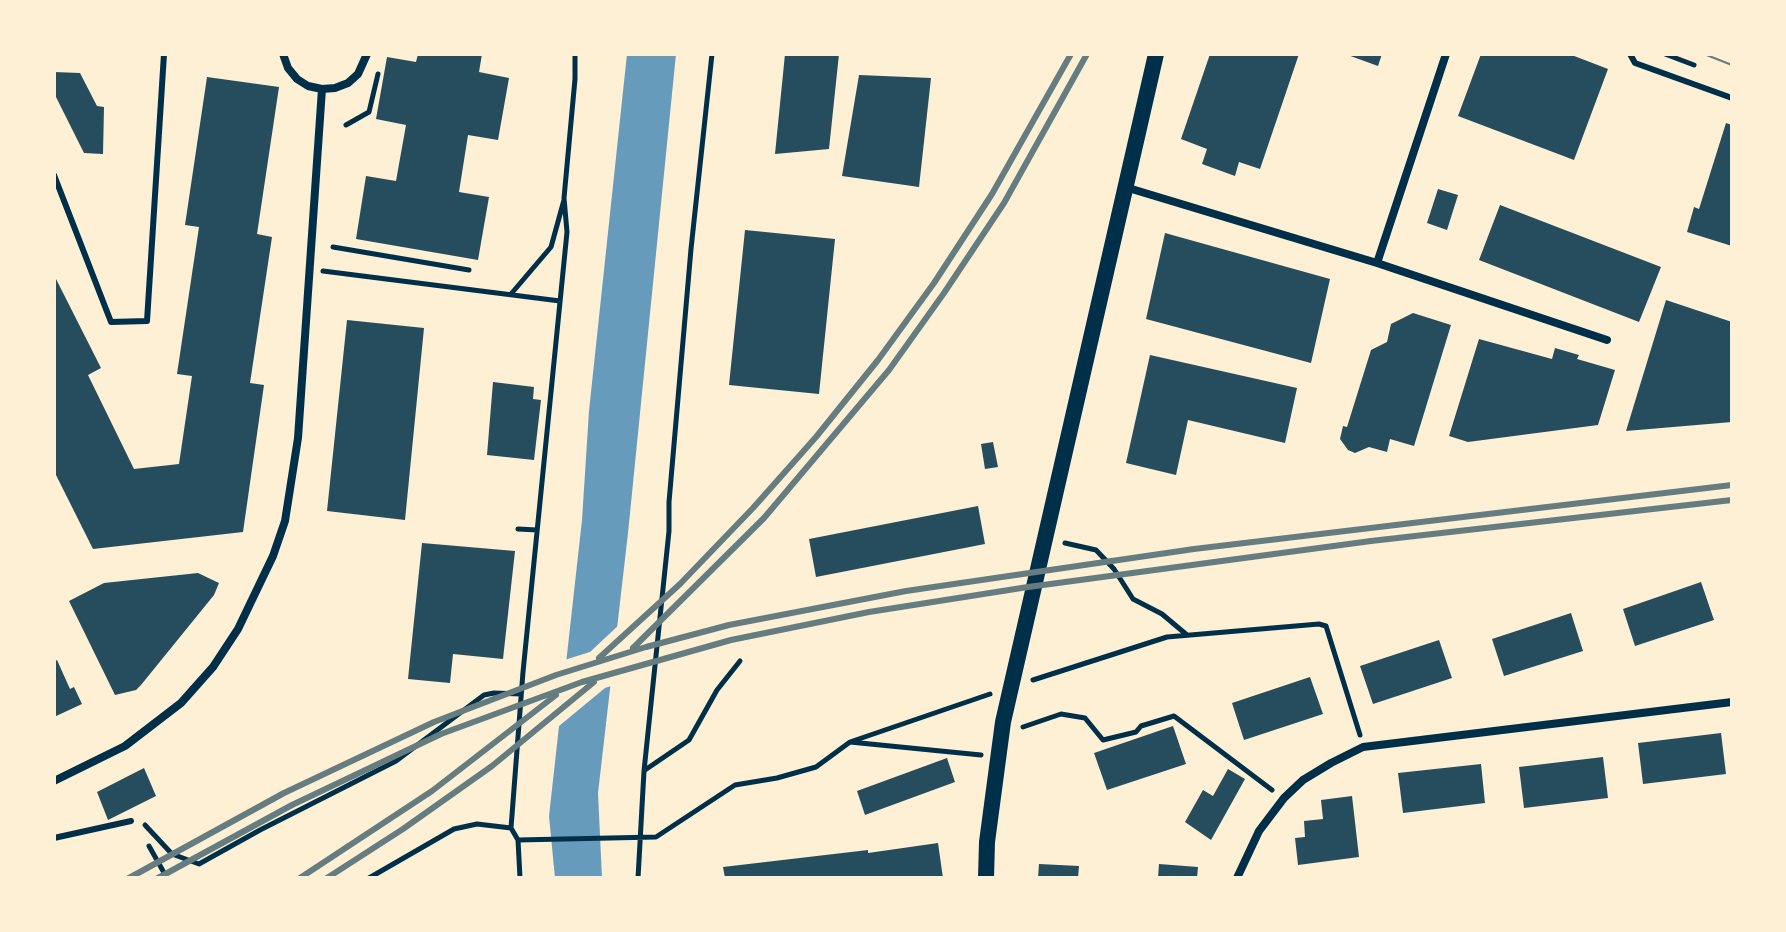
<!DOCTYPE html>
<html>
<head>
<meta charset="utf-8">
<style>
	body { margin:0 }
	#map { position:relative; width:1786px; height:932px; overflow:hidden; background:#fdf0d5; font-family:"Noto Serif",serif }
	canvas { display:block }
	.frame { position:absolute; inset:0; border:56px solid #fdf0d5; pointer-events:none }
</style>
</head>
<body>
<div id="map">
<canvas width="1786" height="932"></canvas>
<div class="frame"></div>
</div>
<script>
const context = document.querySelector('canvas').getContext('2d');
context.lineJoin = 'round';
function paint(path, color) { context.fillStyle = color; context.fill(path, 'evenodd'); }
const toPath = rows => new Path2D(rows.map(r => 'M' + r).join(''));
function strokePath(path, color, width, dash) { context.strokeStyle = color; context.lineWidth = width; context.lineCap = dash ? 'butt' : 'round'; context.setLineDash(dash || []); context.stroke(path); }
paint(toPath([
	[627,54,676,54,628,533,598,793,602,878,555,878,549,816,582,520,589,411]
]), '#669bbc');
paint(toPath([
	[621,623,614,685,605,688,553,731,561,661,590,652]
]), '#fdf0d5');
paint(toPath([
	[418,54,482,54,479,72,509,78,498,140,468,135,459,192,489,197,478,260,356,239,366,176,396,181,406,125,376,119,387,57,416,62],
	[785,54,839,54,829,149,775,154],
	[1210,54,1299,54,1260,169,1239,162,1235,176,1202,164,1207,149,1181,139],
	[1345,54,1382,54,1378,66],
	[1481,54,1569,54,1608,69,1574,160,1458,116],
	[54,72,80,73,97,106,104,107,103,154,84,153,54,93],
	[859,75,931,78,919,187,842,176],
	[207,77,279,87,257,234,272,237,250,383,264,385,243,532,93,549,54,471,54,275,101,368,88,375,134,469,179,464,192,376,177,374,199,227,185,225],
	[1726,123,1732,125,1732,246,1687,232,1694,207,1699,209],
	[1438,189,1458,195,1447,230,1427,223],
	[1500,205,1661,267,1639,322,1479,260],
	[745,230,835,239,819,394,729,385],
	[1165,233,1330,279,1311,363,1146,319],
	[1666,300,1732,322,1732,422,1626,431],
	[1413,313,1451,325,1414,446,1390,439,1387,452,1369,447,1355,453,1348,450,1340,439,1343,426,1347,427,1371,350,1387,342,1391,324],
	[347,320,424,328,405,520,327,511],
	[1479,339,1552,359,1555,348,1579,355,1577,359,1615,370,1598,425,1468,442,1449,436],
	[1150,355,1297,388,1285,443,1188,420,1176,475,1126,463],
	[493,382,534,387,533,399,541,400,534,460,487,455],
	[993,442,998,467,985,469,981,444],
	[978,506,985,544,816,577,809,539],
	[422,543,515,551,503,659,453,654,450,683,408,679],
	[198,573,219,583,214,595,141,685,136,690,115,695,69,601,104,583],
	[1701,582,1714,620,1635,646,1623,609],
	[1571,613,1583,651,1504,676,1492,639],
	[1439,640,1452,678,1373,704,1360,666],
	[57,660,70,689,74,687,82,704,54,717,54,662],
	[1310,677,1323,714,1244,740,1232,703],
	[1173,726,1186,764,1107,790,1094,753],
	[1721,733,1726,774,1643,784,1638,743],
	[1603,757,1608,798,1524,808,1519,767],
	[947,758,955,782,865,815,857,791],
	[1481,764,1485,803,1403,813,1398,773],
	[144,768,156,796,108,820,97,792],
	[1228,769,1245,779,1211,840,1185,822,1203,790,1213,796],
	[1352,796,1359,857,1298,865,1295,838,1305,837,1304,821,1323,819,1321,800],
	[938,843,943,878,725,878,723,867,868,850,868,853],
	[1039,864,1079,866,1078,878,1038,878],
	[1159,864,1198,867,1197,878,1158,878]
]), '#264d5e');
strokePath(toPath([
	[1665,54,1694,65],
	[346,125,369,112,378,74],
	[333,247,469,270],
	[323,271,560,301],
	[511,294,551,247,564,200],
	[518,529,537,530],
	[1065,543,1096,550,1114,569,1133,599,1162,614,1187,635],
	[1033,680,1167,637,1319,624,1326,626,1360,735],
	[1023,727,1061,714,1085,718,1103,740,1136,732,1141,726,1174,716,1272,790],
	[850,742,990,694],
	[645,770,689,740,717,690,740,661],
	[145,825,172,854,199,864,260,830,396,761,484,695,494,693,521,694],
	[518,840,656,837,735,785,777,778,816,767,850,742,981,755],
	[149,846,167,878],
	[369,878,454,829,477,824,511,828],
	[520,878,518,840,511,828,523,672,567,232,564,198,575,79,575,54],
	[638,878,644,771,669,531,669,502,691,249,712,54]
]), '#003049', 5);
strokePath(toPath([
	[1630,54,1635,63,1732,98],
	[54,175,111,322,147,321,164,54],
	[54,838,131,821]
]), '#003049', 6);
strokePath(toPath([
	[283,54,288,68,297,79,308,86,322,89,335,88,348,83,358,74,367,54],
	[1125,187,1377,263,1607,340],
	[1377,263,1446,54],
	[54,781,125,746,181,703,213,667,238,629,273,556,285,521,298,438,322,89],
	[1237,878,1259,831,1284,798,1303,780,1331,763,1363,747,1732,702]
]), '#003049', 8);
strokePath(toPath([
	[986,878,987,842,1003,722,1156,54]
]), '#003049', 16);
strokePath(toPath([
	[1704,54,1732,65]
]), '#657d81', 2);
strokePath(toPath([
	[633,648,764,518,889,370,944,293,1004,203,1087,54],
	[599,658,680,584,753,508,816,437,878,360,934,283,992,194,1071,54],
	[129,878,284,793,434,722,556,675,646,647,729,625,906,591,1194,549,1732,485],
	[158,878,292,805,441,734,582,682,731,640,869,612,1028,587,1371,541,1732,500],
	[300,878,432,791,556,695],
	[327,878,403,829,492,766,594,682]
]), '#657d81', 6);
</script>
</body>
</html>
